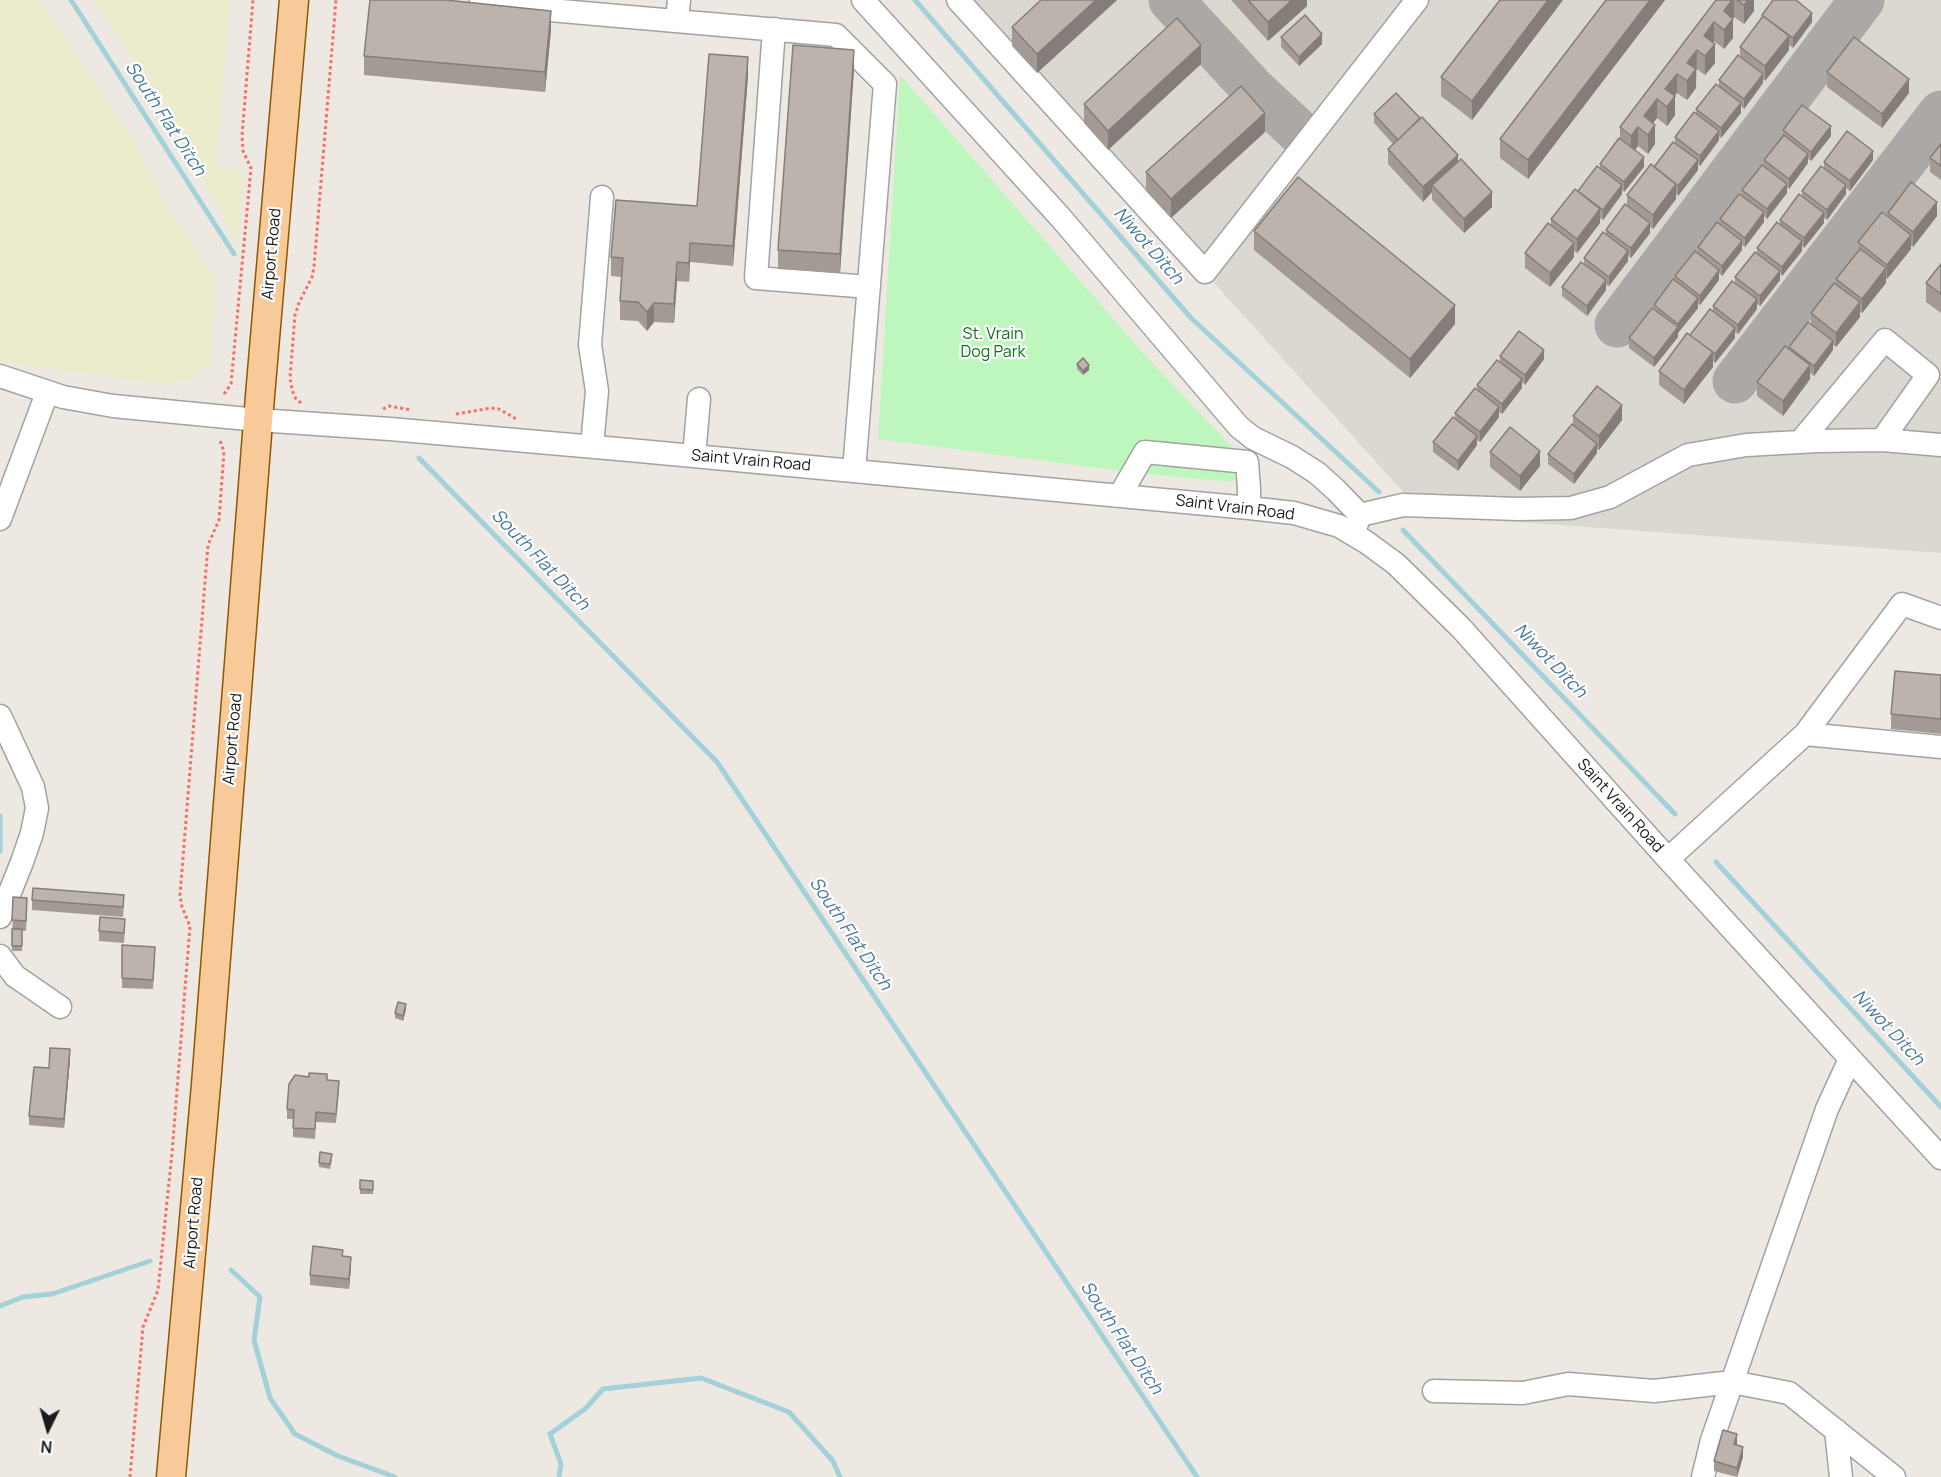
<!DOCTYPE html>
<html>
<head>
<meta charset="utf-8">
<style>
	body { margin:0 }
	#map { position:relative; width:1941px; height:1477px; overflow:hidden; background:#ede8e1; font-family:Manrope,sans-serif }
	canvas { display:block }
	.north { position:absolute; left:18px; top:1399px; width:60px; height:60px; -webkit-text-stroke:4px #fff; paint-order:stroke; rotate:185deg; font-size:16px; font-weight:700; line-height:24px; text-align:center; color:#1b1b1b }
	.north::after { content:''; display:block; margin:auto; width:21px; height:27px; background:#1b1b1b; clip-path:polygon(50% 0,100% 100%,50% 72%,0 100%) }
</style>
</head>
<body>
<div id="map">
<canvas width="1941" height="1477"></canvas>
<div class="north">N</div>
</div>
<script>
const context = document.querySelector('canvas').getContext('2d');
context.lineJoin = 'round';
function paint(path, color) { context.fillStyle = color; context.fill(path, 'evenodd'); }
const toPath = rows => new Path2D(rows.map(r => 'M' + r).join(''));
function strokePath(path, color, width, dash) { context.strokeStyle = color; context.lineWidth = width; context.lineCap = dash ? 'butt' : 'round'; context.setLineDash(dash || []); context.stroke(path); }
function label(font, color, halo, rows, align = 'center') {
  context.font = font + ' Manrope,sans-serif'; context.lineWidth = 4.5; context.setLineDash([]); context.textBaseline = 'middle'; context.strokeStyle = halo; context.fillStyle = color; for (const [text, x, y, turn = 0] of rows) {
    context.save(); context.translate(x, y); context.rotate((+turn || 0) * Math.PI / 180); context.textAlign = isNaN(turn) ? turn : align; if (halo) context.strokeText(text, 0, 0); context.fillText(text, 0, 0); context.restore();
  }
}
paint(toPath([
	[958,0,1941,0,1941,553,1424,515]
]), '#dbd8d2');
paint(toPath([
	[0,0,39,0,134,142,166,205,216,280,210,363,193,378,166,384,0,362],
	[95,0,230,0,216,167,244,171,237,242,145,77]
]), '#ebeccc');
paint(toPath([
	[900,75,1150,361,1232,447,1235,482,1145,474,878,439]
]), '#bdf7be');
strokePath(toPath([
	[71,0,234,254],
	[915,0,1191,318,1379,492],
	[419,458,717,762,1197,1477],
	[1403,530,1675,814],
	[0,816,0,851],
	[1716,862,1941,1107],
	[231,1270,260,1297,254,1340,270,1398,295,1434,338,1456,395,1477],
	[0,1306,23,1297,52,1294,150,1261],
	[559,1477,561,1464,550,1434,586,1408,603,1389,701,1378,789,1412,833,1461,840,1477]
]), '#a2d1da', 5);
strokePath(toPath([
	[1171,0,1254,90,1299,132],
	[1617,325,1862,0],
	[1735,381,1941,113]
]), '#aba8a5', 45);
const minor = toPath([
	[481,0,481,4,836,35,885,84,854,471],
	[863,0,1061,218,1239,427,1253,438,1292,457,1317,473,1336,490,1360,515],
	[958,0,1205,272,1417,0],
	[677,21,679,0],
	[774,29,756,278,869,287],
	[0,376,63,397,113,406,258,420,390,429,629,450,1249,508,1294,513,1339,526,1366,542,1396,564,1461,628,1668,859,1941,1158],
	[1800,442,1885,340,1928,375,1882,440],
	[592,446,597,391,590,345,602,197],
	[694,456,699,399],
	[1120,495,1145,452,1247,462,1249,489,1249,508],
	[0,519,47,393],
	[1355,529,1360,515,1403,505,1518,509,1571,508,1610,497,1688,455,1746,445,1818,441,1882,440,1941,445],
	[0,716,33,787,37,808,32,833,22,862,0,917],
	[1805,734,1902,604,1941,618],
	[1668,859,1805,734,1941,747],
	[0,956,15,976,60,1007],
	[1434,1391,1523,1393,1568,1384,1654,1391,1732,1382,1789,1393,1894,1477],
	[1836,1430,1841,1477],
	[1703,1477,1712,1440,1827,1109,1850,1059]
]);
const major = toPath([
	[171,1477,206,1085,260,396,294,0]
]);
strokePath(minor, '#a2a2a2', 25);
strokePath(major, '#8f5803', 31);
strokePath(toPath([
	[224,394,231,384,251,168,243,151,242,136,253,0],
	[301,403,296,399,292,390,290,378,295,315,299,303,312,277,314,267,336,0],
	[383,409,389,406,411,410],
	[456,414,491,408,499,409,518,420],
	[130,1477,143,1327,158,1290,172,1153,190,926,182,907,180,895,208,545,219,520,224,452,220,440]
]), '#f66e68', 3, [3, 3]);
strokePath(minor, '#fff', 22);
strokePath(major, '#f9ca99', 28);
paint(toPath([
	[1041,0,1117,0,1037,73,1012,46,1012,27],
	[1231,0,1307,0,1307,6,1268,41],
	[1500,0,1563,0,1472,120,1441,96,1441,77],
	[1606,0,1665,0,1528,179,1500,158,1500,139],
	[1716,0,1754,0,1754,11,1744,24,1734,17,1733,18,1733,38,1724,49,1714,41,1713,43,1715,63,1705,75,1697,69,1696,70,1696,88,1687,100,1677,93,1674,96,1675,115,1667,126,1657,118,1653,123,1655,144,1648,154,1638,146,1635,150,1644,167,1624,192,1622,190,1622,194,1603,220,1600,218,1600,223,1577,253,1574,251,1574,257,1550,287,1525,268,1525,253,1551,225,1551,219,1600,167,1600,164,1620,139,1620,127],
	[1762,15,1812,22,1793,48,1789,45,1789,50,1765,81,1763,79,1763,83,1744,109,1741,106,1741,113,1721,138,1719,136,1719,140,1700,166,1698,164,1698,170,1678,196,1676,194,1676,199,1653,229,1650,227,1650,233,1631,258,1628,256,1628,261,1609,286,1606,285,1606,290,1587,316,1562,296,1562,287,1584,264,1584,258,1606,234,1606,230,1627,206,1627,195,1675,143,1675,137,1696,113,1696,109,1719,86,1719,80,1740,56,1740,47,1762,18],
	[551,30,545,92,364,75,364,56],
	[1281,37,1322,44,1299,66,1281,47],
	[1201,64,1108,150,1084,123,1084,104],
	[854,69,840,273,778,269,778,250],
	[1827,72,1909,93,1882,128,1827,87],
	[748,76,733,266,690,262,689,282,677,281,674,323,654,322,647,331,638,321,620,320,620,301,621,277,611,276,611,257,697,206],
	[1374,114,1458,162,1492,207,1464,233,1432,200,1432,192,1423,202,1388,164,1388,149,1393,144,1374,123],
	[1783,130,1831,136,1811,161,1808,159,1808,163,1789,189,1787,187,1787,193,1767,219,1764,216,1764,222,1745,247,1742,245,1742,250,1722,276,1719,273,1719,280,1700,305,1698,304,1698,308,1678,333,1678,332,1678,337,1654,367,1629,348,1629,338,1654,309,1654,305,1675,281,1675,276,1698,254,1698,247,1720,224,1720,219,1742,196,1742,190,1764,167,1764,160,1783,136],
	[1265,132,1171,218,1146,191,1146,172],
	[1941,144,1941,180,1930,172,1930,158],
	[1873,160,1850,191,1846,188,1846,194,1827,220,1824,218,1824,223,1804,248,1802,246,1802,251,1782,276,1780,274,1780,280,1760,306,1757,304,1757,309,1738,334,1735,332,1735,338,1715,363,1713,361,1713,367,1684,404,1659,385,1659,371,1713,312,1713,306,1735,283,1735,277,1757,254,1757,248,1780,224,1780,220,1802,196,1802,191,1824,168,1824,162],
	[1888,213,1937,216,1913,247,1911,245,1911,249,1887,279,1886,278,1886,283,1862,313,1860,312,1860,317,1836,347,1833,345,1833,350,1814,376,1810,373,1810,379,1783,416,1757,396,1757,382,1789,349,1789,347,1811,324,1811,313,1836,284,1836,279,1858,251,1858,242,1888,217],
	[1254,231,1455,324,1410,378,1254,250],
	[1941,264,1941,313,1926,302,1926,283],
	[1500,356,1544,359,1525,385,1522,382,1522,388,1502,414,1499,412,1499,417,1480,442,1477,440,1477,445,1458,471,1433,452,1433,442,1455,419,1455,413,1477,390,1477,385,1500,362],
	[1077,364,1089,370,1083,375,1077,369],
	[1573,416,1622,420,1599,450,1597,449,1597,453,1574,484,1548,464,1548,454,1573,425],
	[1490,452,1540,466,1520,491,1490,467],
	[1941,675,1941,734,1891,729,1891,714],
	[13,897,27,908,26,931,22,931,22,951,12,951],
	[32,900,124,905,123,917,32,910],
	[125,929,124,943,99,941,99,931],
	[122,945,155,957,153,989,122,988],
	[406,1009,403,1021,395,1018,395,1013],
	[70,1059,64,1128,29,1125,29,1116,49,1068],
	[327,1080,339,1091,336,1123,316,1122,315,1139,293,1137,293,1119,287,1119,287,1109],
	[332,1159,330,1169,319,1167,319,1163],
	[360,1180,373,1181,373,1194,360,1194],
	[351,1267,349,1289,310,1285,310,1275],
	[1737,1444,1737,1445,1743,1457,1737,1477,1714,1471,1714,1461]
]), '#a39a95');
paint(toPath([
	[1096,0,1117,0,1037,73,1037,54],
	[1292,0,1307,0,1307,6,1268,41,1268,22],
	[1548,0,1563,0,1472,120,1472,101],
	[1650,0,1665,0,1528,179,1528,160],
	[1732,0,1734,0,1734,17,1724,30,1724,11],
	[1748,0,1754,0,1754,11,1744,24,1744,5],
	[551,11,551,30,545,92,545,72],
	[1812,13,1812,22,1793,48,1793,38],
	[1733,19,1733,38,1724,49,1724,30],
	[1714,22,1714,41,1704,55,1704,36],
	[1322,34,1322,44,1299,66,1299,57],
	[1789,36,1789,50,1765,81,1765,66],
	[1715,44,1715,63,1705,75,1705,56],
	[1201,45,1201,64,1108,150,1108,131],
	[854,50,854,69,840,273,840,254],
	[1697,50,1696,88,1687,100,1687,63],
	[748,57,748,76,733,266,733,246],
	[1677,74,1677,93,1666,106,1665,89],
	[1763,74,1763,83,1744,109,1744,99],
	[1909,79,1909,93,1882,128,1882,114],
	[1675,96,1675,115,1667,126,1667,107],
	[1657,99,1657,118,1645,133,1644,116],
	[1741,103,1741,113,1721,138,1721,128],
	[1265,113,1265,132,1171,218,1171,199],
	[1655,125,1655,144,1648,154,1648,135],
	[1831,126,1831,136,1811,161,1811,152],
	[1638,127,1638,146,1631,155,1631,136],
	[1719,131,1719,140,1700,166,1700,156],
	[1873,151,1873,160,1850,191,1850,181],
	[1808,154,1808,163,1789,189,1789,179],
	[1458,155,1458,169,1432,185,1432,192,1423,202,1423,187],
	[1644,157,1644,167,1624,192,1624,182],
	[1698,160,1698,170,1678,196,1678,186],
	[1676,184,1676,199,1653,229,1653,215],
	[1787,184,1787,193,1767,219,1767,209],
	[1622,185,1622,194,1603,220,1603,210],
	[1846,185,1846,194,1827,220,1827,210],
	[1492,192,1492,207,1464,233,1464,219],
	[1937,202,1937,216,1913,247,1913,232],
	[1600,209,1600,223,1577,253,1577,239],
	[1764,212,1764,222,1745,247,1745,238],
	[1824,213,1824,223,1804,248,1804,238],
	[1650,223,1650,233,1631,258,1631,248],
	[1911,235,1911,249,1887,279,1887,265],
	[1742,241,1742,250,1722,276,1722,266],
	[1802,241,1802,251,1782,276,1782,267],
	[690,243,690,262,689,282,689,263],
	[1574,243,1574,257,1550,287,1550,273],
	[1628,251,1628,261,1609,286,1609,277],
	[677,262,677,281,674,323,674,304],
	[1886,268,1886,283,1862,313,1862,299],
	[1719,270,1719,280,1700,305,1700,296],
	[1780,271,1780,280,1760,306,1760,296],
	[1606,280,1606,290,1587,316,1587,306],
	[1698,298,1698,308,1678,333,1678,324],
	[1757,299,1757,309,1738,334,1738,325],
	[1860,302,1860,317,1836,347,1836,333],
	[654,303,654,322,647,331,647,312],
	[1455,305,1455,324,1410,378,1410,359],
	[1678,327,1678,337,1654,367,1654,358],
	[1735,328,1735,338,1715,363,1715,354],
	[1833,341,1833,350,1814,376,1814,366],
	[1544,350,1544,359,1525,385,1525,375],
	[1713,352,1713,367,1684,404,1684,390],
	[1089,365,1089,370,1083,375,1083,371],
	[1810,365,1810,379,1783,416,1783,401],
	[1522,379,1522,388,1502,414,1502,404],
	[1622,405,1622,420,1599,450,1599,436],
	[1499,407,1499,417,1480,442,1480,432],
	[1477,436,1477,445,1458,471,1458,461],
	[1597,444,1597,453,1574,484,1574,474],
	[1540,451,1540,466,1520,491,1520,476],
	[406,1004,406,1009,403,1021,403,1016],
	[70,1049,70,1059,64,1128,64,1119],
	[351,1257,351,1267,349,1289,349,1279],
	[1737,1434,1737,1444,1734,1454,1734,1444],
	[1743,1447,1743,1457,1737,1477,1737,1468]
]), '#847d79');
const building = toPath([
	[370,0,446,0,551,11,545,72,364,56,370,0],
	[1041,0,1096,0,1037,54,1012,27,1041,0],
	[1248,0,1292,0,1268,22,1248,0],
	[1500,0,1548,0,1472,101,1441,77,1500,0],
	[1606,0,1650,0,1528,160,1500,139,1606,0],
	[1716,0,1732,0,1724,11,1733,19,1724,30,1714,22,1704,36,1715,44,1705,56,1697,50,1687,63,1696,69,1687,81,1677,74,1665,89,1675,96,1667,107,1657,99,1644,116,1655,125,1648,135,1638,127,1631,136,1620,127,1716,0],
	[1737,0,1748,0,1744,5,1737,0],
	[1773,0,1796,0,1812,13,1793,38,1762,15,1773,0],
	[1305,15,1322,34,1299,57,1281,37,1305,15],
	[1763,16,1789,36,1765,66,1740,47,1763,16],
	[1177,18,1201,45,1108,131,1084,104,1177,18],
	[1854,37,1909,79,1882,114,1827,72,1854,37],
	[793,45,854,50,840,254,778,250,793,45],
	[709,54,748,57,733,246,690,243,689,263,677,262,674,304,654,303,647,312,638,302,620,301,623,258,611,257,616,200,697,206,709,54],
	[1738,55,1763,74,1744,99,1719,80,1738,55],
	[1716,84,1741,103,1721,128,1696,109,1716,84],
	[1241,86,1265,113,1171,199,1146,172,1241,86],
	[1396,93,1420,118,1398,140,1374,114,1396,93],
	[1802,105,1831,126,1811,152,1783,130,1802,105],
	[1694,112,1719,131,1700,156,1675,137,1694,112],
	[1422,117,1458,155,1423,187,1388,149,1422,117],
	[1847,131,1873,151,1850,181,1824,162,1847,131],
	[1784,135,1808,154,1789,179,1764,160,1784,135],
	[1619,138,1644,157,1624,182,1600,164,1619,138],
	[1673,142,1698,160,1678,186,1654,167,1673,142],
	[1941,144,1941,166,1930,158,1941,144],
	[1461,159,1492,192,1464,219,1432,185,1461,159],
	[1651,164,1676,184,1653,215,1627,195,1651,164],
	[1762,165,1787,184,1767,209,1742,190,1762,165],
	[1597,166,1622,185,1603,210,1578,191,1597,166],
	[1821,166,1846,185,1827,210,1802,191,1821,166],
	[1298,177,1455,305,1410,359,1254,231,1298,177],
	[1911,182,1937,202,1913,232,1888,213,1911,182],
	[1575,189,1600,209,1577,239,1551,219,1575,189],
	[1739,194,1764,212,1745,238,1720,219,1739,194],
	[1799,194,1824,213,1804,238,1780,220,1799,194],
	[1625,204,1650,223,1631,248,1606,230,1625,204],
	[1882,212,1911,235,1887,265,1858,242,1882,212],
	[1717,222,1742,241,1722,266,1698,247,1717,222],
	[1777,222,1802,241,1782,267,1757,248,1777,222],
	[1548,223,1574,243,1550,273,1525,253,1548,223],
	[1603,232,1628,251,1609,277,1584,258,1603,232],
	[1860,249,1886,268,1862,299,1836,279,1860,249],
	[1695,251,1719,270,1700,296,1675,276,1695,251],
	[1755,252,1780,271,1760,296,1735,277,1755,252],
	[1581,262,1606,280,1587,306,1562,287,1581,262],
	[1941,264,1941,294,1926,283,1941,264],
	[1673,279,1698,298,1678,324,1654,305,1673,279],
	[1732,281,1757,299,1738,325,1713,306,1732,281],
	[1834,283,1860,302,1836,333,1811,313,1834,283],
	[1652,308,1678,327,1654,358,1629,338,1652,308],
	[1710,309,1735,328,1715,354,1690,335,1710,309],
	[1808,322,1833,341,1814,366,1789,347,1808,322],
	[1519,331,1544,350,1525,375,1500,356,1519,331],
	[1687,333,1713,352,1684,390,1659,371,1687,333],
	[1785,346,1810,365,1783,401,1757,382,1785,346],
	[1083,358,1089,365,1083,371,1077,364,1083,358],
	[1497,360,1522,379,1502,404,1477,385,1497,360],
	[1597,386,1622,405,1599,436,1573,416,1597,386],
	[1475,388,1499,407,1480,432,1455,413,1475,388],
	[1453,417,1477,436,1458,461,1433,442,1453,417],
	[1572,424,1597,444,1574,474,1548,454,1572,424],
	[1510,427,1540,451,1520,476,1490,452,1510,427],
	[1895,671,1941,675,1941,719,1891,714,1895,671],
	[33,888,124,895,123,907,32,900,33,888],
	[13,897,27,898,26,921,12,920,13,897],
	[100,917,125,919,124,933,99,931,100,917],
	[12,929,22,929,22,946,12,946,12,929],
	[122,945,155,947,153,980,122,978,122,945],
	[398,1002,406,1004,403,1016,395,1013,398,1002],
	[50,1048,70,1049,64,1119,29,1116,34,1067,49,1068,50,1048],
	[309,1073,327,1074,327,1080,339,1081,336,1114,316,1112,315,1129,293,1128,294,1110,287,1109,289,1084,295,1075,309,1077,309,1073],
	[320,1152,332,1154,330,1164,319,1163,320,1152],
	[360,1180,373,1181,373,1190,360,1189,360,1180],
	[313,1246,343,1250,342,1256,351,1257,349,1279,310,1275,313,1246],
	[1723,1430,1737,1434,1734,1444,1743,1447,1737,1468,1714,1461,1723,1430]
]);
paint(building, '#bdb3ad');
strokePath(building, '#847d79', 1.5);
label('16px', '#1b1b1b', '#fff', [
	["Airport Road",272,254,-85],
	["Saint Vrain Road",751,461,5],
	["Saint Vrain Road",1235,508,7],
	["Airport Road",233,739,-85],
	["Saint Vrain Road",1620,806,48],
	["Airport Road",194,1223,-85]
]);
label('16px', '#0d7510', '#fff', [
	["St. Vrain",993,335],
	["Dog Park",993,353]
]);
label('italic 18px', '#487aa0', '#fff', [
	["South Flat Ditch",165,119,57],
	["Niwot Ditch",1148,246,49],
	["South Flat Ditch",540,560,46],
	["Niwot Ditch",1550,661,46],
	["South Flat Ditch",850,934,56],
	["Niwot Ditch",1888,1028,47],
	["South Flat Ditch",1121,1338,56]
]);
</script>
</body>
</html>
